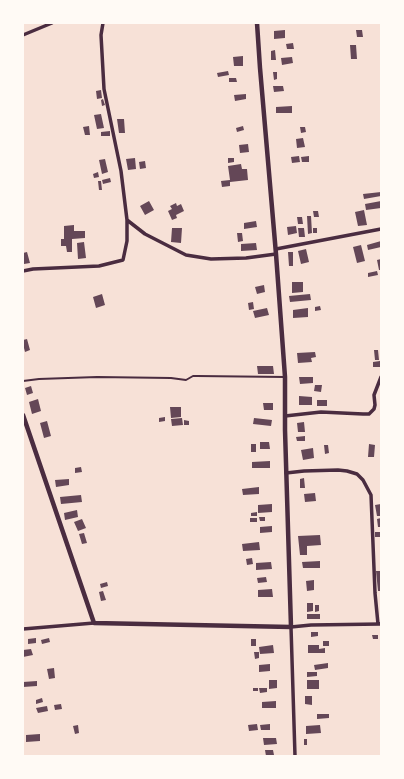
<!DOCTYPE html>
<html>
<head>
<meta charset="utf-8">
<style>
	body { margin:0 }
	#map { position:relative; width:404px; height:779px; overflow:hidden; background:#f7e1d7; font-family:"Crimson Pro",serif }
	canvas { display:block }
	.frame { position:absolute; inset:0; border:24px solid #fffaf5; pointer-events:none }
</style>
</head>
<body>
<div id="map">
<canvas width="404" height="779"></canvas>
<div class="frame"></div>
</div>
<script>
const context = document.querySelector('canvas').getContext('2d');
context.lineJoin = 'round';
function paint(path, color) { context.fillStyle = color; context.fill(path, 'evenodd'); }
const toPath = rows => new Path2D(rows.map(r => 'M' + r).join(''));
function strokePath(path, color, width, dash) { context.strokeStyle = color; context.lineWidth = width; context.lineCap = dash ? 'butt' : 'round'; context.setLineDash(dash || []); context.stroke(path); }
paint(toPath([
	[285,30,285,38,274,39,274,31],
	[356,30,362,30,363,37,357,37],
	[293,43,294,49,287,49,286,44],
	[350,45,356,45,357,59,351,59],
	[275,50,276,60,271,60,271,51],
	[243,56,243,66,234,66,233,57],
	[292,57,293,63,282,65,281,58],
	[228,71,229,75,218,77,217,73],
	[273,72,277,72,277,79,274,80],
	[229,78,236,78,237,82,229,82],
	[273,86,283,86,284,91,274,92],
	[101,90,102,98,97,99,96,91],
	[246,94,246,99,235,101,234,95],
	[103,99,105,105,102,106,101,100],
	[292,106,292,113,276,113,276,107],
	[101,114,104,128,97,129,94,115],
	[117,119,124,119,125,133,119,133],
	[89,126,90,135,85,135,83,127],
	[243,126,244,130,237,132,236,128],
	[300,127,305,127,306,132,301,133],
	[110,131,110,136,101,136,101,132],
	[303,138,305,147,297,148,296,139],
	[248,144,249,152,240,153,239,145],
	[299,156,300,162,292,163,291,157],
	[309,156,309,162,302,162,301,157],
	[135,158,136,169,128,170,126,159],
	[228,158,234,158,234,162,228,163],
	[105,159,108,172,102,174,99,160],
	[145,161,146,168,140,169,139,162],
	[241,164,242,169,247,169,248,180,230,182,230,186,222,187,221,181,230,180,228,166],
	[98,172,99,177,94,178,93,174],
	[110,178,111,182,103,184,102,180],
	[98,181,101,181,102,190,99,190],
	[381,192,381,196,364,199,363,194],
	[149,201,154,210,145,215,140,206],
	[381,201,381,208,366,210,365,204],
	[176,203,177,206,181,204,184,211,176,215,177,218,172,220,168,211,172,209,170,206],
	[364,210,367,225,358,226,355,212],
	[313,211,318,211,319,217,314,217],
	[307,216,311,216,312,233,308,234],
	[297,217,302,217,303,224,298,224],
	[256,221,257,227,244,229,244,223],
	[74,225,74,231,85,231,85,238,72,239,72,252,67,252,66,246,61,246,61,239,64,239,64,226],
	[296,226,297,233,288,235,287,227],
	[172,228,182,228,181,243,171,242],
	[298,228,304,228,305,237,299,237],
	[313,228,317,228,317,233,313,233],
	[237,233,242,233,243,241,238,242],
	[381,241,381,247,368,250,367,245],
	[84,242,86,258,78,259,77,243],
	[256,243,257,250,241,251,241,244],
	[361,245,365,261,357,263,353,247],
	[306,249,309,262,301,264,298,251],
	[27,252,30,263,24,264,23,253],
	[288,252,293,252,293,266,289,266],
	[381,259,381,270,379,270,377,260],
	[377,271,378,275,368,277,368,273],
	[292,282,303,282,303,292,292,293],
	[264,285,265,292,257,294,255,287],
	[102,294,105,305,96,308,93,297],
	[310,294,311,300,290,302,289,296],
	[253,302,254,309,249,310,248,303],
	[320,306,321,310,315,311,315,307],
	[267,308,269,315,255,318,253,311],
	[308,308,308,317,293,318,293,310],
	[27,339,30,350,25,352,23,344,23,340],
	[374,350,378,350,379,360,375,360],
	[315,352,316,357,311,358,312,362,298,363,297,353],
	[380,361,380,367,373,367,373,362],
	[257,366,273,366,274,374,258,374],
	[299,377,313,377,313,383,300,384],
	[315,385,322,385,321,392,314,391],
	[31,386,33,393,27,395,25,388],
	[299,396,312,397,312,405,299,405],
	[38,399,41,411,32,414,29,402],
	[317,400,327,400,327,406,317,406],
	[263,403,273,403,273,410,264,410],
	[170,407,181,407,181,417,171,418],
	[165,417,165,421,159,422,159,418],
	[182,418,183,425,172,426,171,419],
	[254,418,272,420,271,426,253,424],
	[184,420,189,421,189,425,184,425],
	[47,421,51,436,44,438,40,423],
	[304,422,305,432,298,432,297,423],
	[305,436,305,441,297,441,296,437],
	[260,442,269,442,270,449,260,449],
	[251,444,256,444,256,452,251,452],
	[369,444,375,445,374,457,368,457],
	[324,445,328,445,329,453,325,454],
	[313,448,314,458,303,460,301,450],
	[270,461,270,468,252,468,252,462],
	[81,467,82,472,75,473,75,468],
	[304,478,305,488,300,488,300,479],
	[69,479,69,485,56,487,55,480],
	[259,487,259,494,243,495,242,489],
	[315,493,316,501,305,502,304,494],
	[81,495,82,502,61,504,60,497],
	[272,504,272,512,258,513,258,505],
	[381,504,381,516,377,516,375,505],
	[77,510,78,517,65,520,64,513],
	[257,512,257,516,251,516,251,513],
	[259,517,265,517,265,521,260,521],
	[250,518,257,518,257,522,250,522],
	[381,518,381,527,378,527,377,519],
	[82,519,86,528,78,531,74,522],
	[272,526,272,532,260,533,260,527],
	[375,532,381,532,381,537,375,537],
	[84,533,87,543,82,544,79,534],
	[320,535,321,545,307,546,307,555,300,555,298,536],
	[259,542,260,550,243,551,242,544],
	[252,558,253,564,247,565,246,559],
	[320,561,320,568,303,568,302,562],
	[271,562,272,569,256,570,256,563],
	[376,571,381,571,381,591,378,591],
	[266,577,267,582,258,583,257,578],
	[314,580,314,590,307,591,306,581],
	[107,582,108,586,101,588,100,584],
	[272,589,273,597,258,597,258,590],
	[103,591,106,600,101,601,99,592],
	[307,603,313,603,313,611,307,612],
	[315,605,319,605,319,611,315,612],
	[307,614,320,614,320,619,307,619],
	[311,632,318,632,318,636,311,637],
	[372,635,378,635,378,639,373,639],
	[36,638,36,643,28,644,28,639],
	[49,638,50,642,42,644,41,640],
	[251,639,256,639,256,646,251,646],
	[323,641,329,641,329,646,323,646],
	[273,645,274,653,260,654,259,647],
	[308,645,319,645,319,649,325,648,325,653,308,653],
	[31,649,33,655,23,657,23,650],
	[254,652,259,652,259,658,255,659],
	[328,663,328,668,315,670,314,665],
	[270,664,270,671,259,672,259,665],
	[54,668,55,678,49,679,47,669],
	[307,672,317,672,317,676,307,677],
	[269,680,277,680,277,688,269,689],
	[307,680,319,680,319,689,307,689],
	[37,681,37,686,23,687,23,682],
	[253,688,258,688,258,691,253,691],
	[259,688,267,688,267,692,260,693],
	[305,696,312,696,312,705,305,704],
	[42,698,43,702,36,704,36,700],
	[276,701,276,708,262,708,262,702],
	[61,704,62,709,55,710,54,705],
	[47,706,48,711,38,713,36,708],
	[317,714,329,714,329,718,317,719],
	[257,724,258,730,249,731,248,725],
	[270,724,270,730,261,730,260,725],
	[78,725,79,733,75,734,73,726],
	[320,725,321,733,306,734,306,726],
	[40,734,40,741,26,742,26,735],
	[263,738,276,738,277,744,264,745],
	[304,739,307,739,307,745,304,745],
	[265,750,273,750,274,755,266,756]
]), '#644757');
strokePath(toPath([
	[23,381,39,379,97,377,171,378,186,380,193,376,197,376,285,377]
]), '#4a2c40', 2);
strokePath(toPath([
	[23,35,52,23],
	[127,220,145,234,186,255,211,259,246,258,276,254],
	[276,249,381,229],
	[23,271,33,269,99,266,123,260,127,241,127,220,121,171,104,89,101,35,103,23],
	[285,416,321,412,363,414,369,414,374,409,375,405,374,395,381,377],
	[286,473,304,471,338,470,347,471,357,474,363,480,371,495,375,593,378,624],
	[23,629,94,623],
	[295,756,291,627,311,625,381,624]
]), '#4a2c40', 3.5);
strokePath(toPath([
	[23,415,94,623,291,627,285,430,285,377,276,254,260,68,257,23]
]), '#4a2c40', 4.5);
</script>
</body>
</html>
